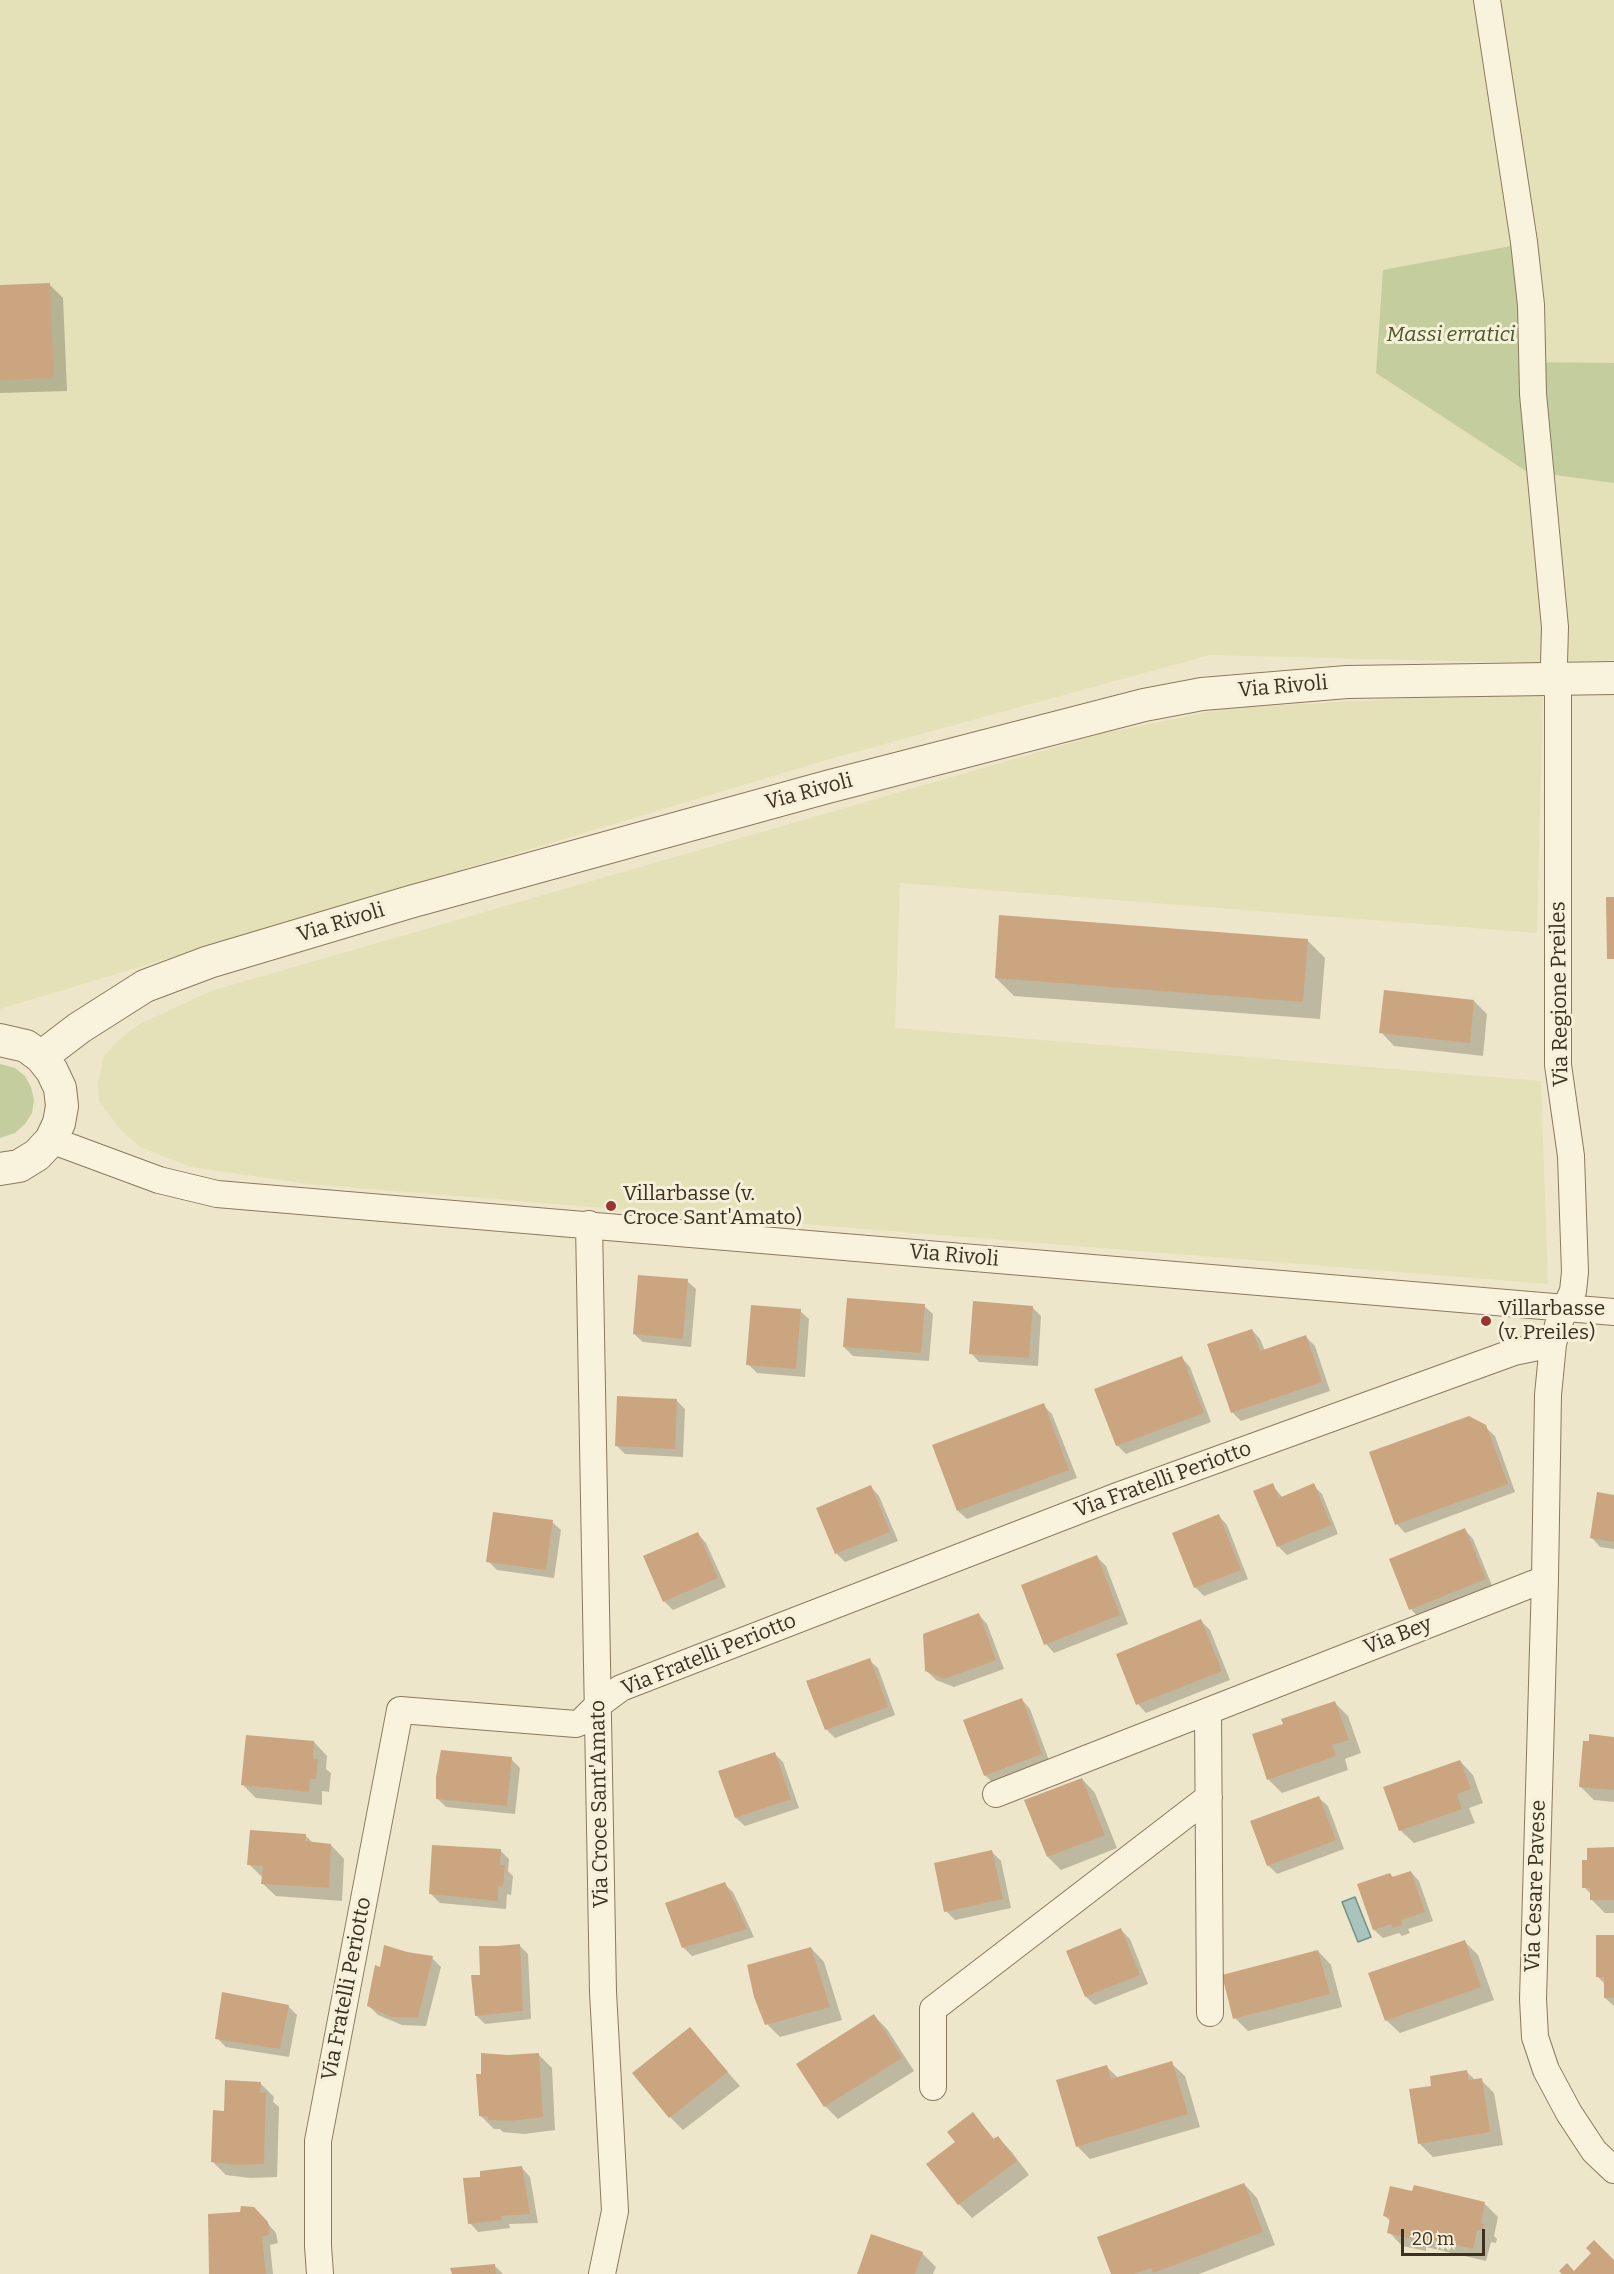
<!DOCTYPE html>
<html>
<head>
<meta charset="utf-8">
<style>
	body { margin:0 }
	#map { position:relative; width:1614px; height:2274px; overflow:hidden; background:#eee6ca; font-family:Bitter,serif }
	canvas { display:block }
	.scale { position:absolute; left:1401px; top:2229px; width:84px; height:27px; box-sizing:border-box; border:3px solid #3c3021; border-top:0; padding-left:8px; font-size:18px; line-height:21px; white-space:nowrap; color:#3c3021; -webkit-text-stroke:4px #f6efd9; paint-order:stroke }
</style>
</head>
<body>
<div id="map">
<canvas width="1614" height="2274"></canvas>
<div class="scale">20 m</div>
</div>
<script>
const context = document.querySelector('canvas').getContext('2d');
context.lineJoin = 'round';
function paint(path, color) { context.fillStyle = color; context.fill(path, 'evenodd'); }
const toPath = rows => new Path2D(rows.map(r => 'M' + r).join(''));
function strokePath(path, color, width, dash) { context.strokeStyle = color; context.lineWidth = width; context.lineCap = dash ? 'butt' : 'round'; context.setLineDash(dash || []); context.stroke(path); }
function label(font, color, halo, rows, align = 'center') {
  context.font = font + ' Bitter,serif'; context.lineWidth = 6; context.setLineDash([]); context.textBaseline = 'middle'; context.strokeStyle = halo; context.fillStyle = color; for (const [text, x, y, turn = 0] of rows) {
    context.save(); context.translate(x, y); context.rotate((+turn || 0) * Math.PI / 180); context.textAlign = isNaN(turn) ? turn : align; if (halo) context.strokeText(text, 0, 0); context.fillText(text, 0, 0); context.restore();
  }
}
paint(toPath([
	[0,0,1614,0,1614,660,1531,663,1210,655,826,760,0,1009],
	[1543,691,1537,933,900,883,895,1028,1541,1081,1548,1284,309,1184,191,1167,140,1147,121,1130,99,1101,98,1083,104,1056,120,1039,138,1025,211,991,1101,734,1228,708]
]), '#e4e0b7');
paint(toPath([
	[1517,245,1526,362,1614,363,1614,483,1526,471,1376,373,1383,270],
	[0,1064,15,1068,25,1076,31,1087,34,1100,32,1113,25,1124,15,1133,0,1138]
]), '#c4cd9d');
const water = toPath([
	[1355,1897,1371,1937,1358,1942,1342,1902,1355,1897]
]);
paint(water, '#aac3bd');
strokePath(water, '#70918b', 1.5);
paint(toPath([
	[49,284,63,298,67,391,0,393,0,286],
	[1307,940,1325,958,1320,1019,1014,996,996,978],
	[1474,1001,1487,1014,1483,1056,1394,1046,1381,1032],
	[687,1281,696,1289,691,1347,643,1342,634,1334],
	[924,1306,933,1314,929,1361,853,1356,844,1347],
	[1033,1308,1041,1316,1038,1366,979,1362,971,1353],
	[800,1311,809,1319,805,1377,757,1373,748,1364],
	[1252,1330,1260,1339,1265,1351,1306,1337,1315,1346,1330,1391,1241,1421,1232,1412],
	[1182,1358,1190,1367,1211,1422,1126,1454,1117,1445],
	[676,1400,685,1409,683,1457,625,1454,617,1446],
	[1043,1405,1052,1414,1077,1478,967,1519,958,1511],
	[1485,1427,1495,1436,1515,1492,1405,1533,1397,1524],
	[1272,1485,1283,1498,1313,1485,1322,1494,1338,1534,1287,1555,1278,1546],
	[871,1487,879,1496,898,1541,845,1562,836,1553],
	[1614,1496,1614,1549,1600,1547,1592,1538],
	[1219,1516,1227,1525,1248,1579,1204,1596,1195,1587],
	[552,1522,561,1530,554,1578,497,1570,488,1561],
	[1465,1530,1473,1539,1493,1588,1419,1618,1411,1609],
	[698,1534,706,1543,726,1587,673,1610,664,1601],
	[1097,1557,1106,1566,1128,1624,1054,1653,1046,1644],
	[979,1615,987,1624,1004,1669,954,1687,936,1680,927,1671],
	[1201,1621,1210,1630,1230,1680,1146,1713,1138,1704],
	[869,1660,878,1668,895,1715,835,1738,826,1729],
	[1022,1700,1030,1709,1050,1763,994,1784,985,1775],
	[1335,1703,1348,1716,1361,1753,1345,1759,1348,1770,1282,1793,1268,1779,1285,1725],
	[1614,1738,1614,1802,1594,1800,1580,1786],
	[314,1742,327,1756,326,1769,331,1773,329,1792,322,1791,322,1805,256,1798,243,1785],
	[775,1754,783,1762,799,1808,745,1826,736,1818],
	[511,1759,520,1768,515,1814,446,1807,437,1798],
	[1460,1761,1473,1775,1483,1803,1469,1808,1475,1823,1414,1843,1400,1830],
	[1082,1779,1095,1793,1117,1848,1061,1870,1048,1857],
	[1319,1798,1328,1806,1344,1849,1277,1874,1268,1865],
	[305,1835,314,1844,331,1845,344,1859,342,1901,276,1896,262,1883,263,1878,249,1864],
	[1614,1849,1614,1913,1605,1913,1592,1900,1592,1895,1584,1887,1589,1861],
	[500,1850,509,1859,508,1871,513,1876,511,1895,507,1894,506,1909,440,1903,431,1894],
	[992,1852,1001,1861,1011,1908,955,1920,946,1911],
	[1411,1872,1419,1881,1433,1921,1408,1929,1410,1933,1402,1936,1399,1933,1383,1938,1374,1930,1390,1874,1394,1878],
	[724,1884,733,1892,754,1937,692,1956,683,1947],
	[1121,1930,1130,1939,1148,1984,1095,2005,1086,1997,1068,1952],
	[1614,1937,1614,2006,1605,1998,1605,1984,1598,1977],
	[1464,1941,1478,1955,1494,2000,1400,2033,1386,2020],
	[519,1945,528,1954,531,2019,485,2024,476,2015,482,1977],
	[811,1948,824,1962,842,2020,780,2037,767,2024],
	[1318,1951,1331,1965,1342,2007,1248,2031,1235,2018],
	[407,1954,432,1958,441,1967,426,2026,402,2025,378,2015,369,2006,382,1969],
	[288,2006,297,2015,289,2057,226,2047,217,2038],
	[874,2016,887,2029,914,2071,838,2119,825,2106],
	[690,2029,740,2086,683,2130,670,2117],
	[538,2054,552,2068,555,2130,524,2134,503,2132,500,2129,494,2129,480,2115,508,2057],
	[1171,2063,1185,2076,1200,2127,1090,2159,1077,2146,1107,2067,1118,2078],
	[1466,2071,1476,2081,1481,2080,1494,2093,1503,2145,1433,2157,1420,2144,1411,2091,1433,2087],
	[260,2083,274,2097,273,2102,279,2107,277,2177,250,2178,226,2175,213,2162,225,2113],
	[973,2114,995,2140,998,2138,1011,2151,1029,2175,972,2218,959,2204,928,2164,957,2142],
	[522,2168,530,2177,538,2223,509,2224,510,2228,478,2232,470,2223,482,2178],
	[1244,2184,1257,2198,1275,2245,1199,2274,1112,2274],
	[1485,2204,1498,2217,1494,2236,1497,2239,1496,2243,1491,2242,1486,2261,1426,2247,1426,2251,1402,2246,1389,2232,1391,2222,1385,2216],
	[263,2218,276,2233,278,2243,270,2245,273,2274,211,2274],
	[922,2253,936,2267,933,2274,859,2274],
	[495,2266,503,2274,453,2274]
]), '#0003');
paint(toPath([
	[50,283,54,378,0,380,0,285],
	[1606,897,1614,897,1614,959,1607,959],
	[999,915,1308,939,1303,1002,995,978],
	[1384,990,1474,1000,1470,1043,1379,1033],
	[638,1275,688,1279,683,1339,633,1334],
	[847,1298,925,1304,921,1353,843,1347],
	[973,1301,1033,1306,1029,1358,969,1354],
	[751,1305,801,1309,796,1369,746,1365],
	[1252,1329,1260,1351,1306,1335,1322,1382,1231,1413,1207,1344],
	[1182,1356,1204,1413,1116,1446,1094,1389],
	[617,1396,677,1399,675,1449,615,1446],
	[1044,1403,1069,1470,957,1511,932,1445],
	[1469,1416,1486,1425,1508,1484,1395,1525,1369,1452],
	[1273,1483,1279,1498,1314,1483,1331,1525,1277,1547,1253,1491],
	[871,1485,890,1532,835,1554,816,1508],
	[1597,1492,1614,1495,1614,1542,1590,1538],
	[493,1512,553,1520,546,1570,486,1562],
	[1219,1514,1241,1570,1194,1588,1172,1533],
	[1465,1528,1486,1579,1409,1610,1389,1559],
	[698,1532,718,1578,663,1602,643,1556],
	[1097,1555,1120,1615,1044,1645,1021,1585],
	[979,1613,996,1660,944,1679,925,1671,923,1634],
	[1201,1619,1222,1671,1136,1705,1116,1654],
	[870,1658,888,1707,825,1730,806,1681],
	[1022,1698,1042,1754,984,1776,963,1720],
	[1335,1701,1349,1740,1332,1745,1336,1756,1267,1780,1252,1734,1283,1724,1281,1719],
	[1589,1734,1614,1737,1614,1790,1579,1787,1583,1741,1589,1741],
	[246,1735,314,1741,313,1758,318,1759,316,1779,310,1779,309,1792,241,1785],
	[441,1750,512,1757,507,1806,436,1799,436,1777],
	[775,1752,791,1799,735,1818,718,1771],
	[1460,1760,1471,1789,1457,1794,1462,1809,1399,1831,1383,1787],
	[1082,1778,1105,1835,1047,1857,1024,1800],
	[1319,1796,1336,1840,1267,1866,1250,1821],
	[250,1830,306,1834,305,1841,331,1844,329,1888,261,1884,263,1866,247,1865],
	[432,1845,501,1849,500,1865,505,1865,503,1887,498,1886,498,1901,429,1894],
	[1614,1847,1614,1900,1590,1900,1590,1888,1582,1888,1582,1860,1587,1860,1587,1848],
	[992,1850,1003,1899,944,1912,934,1863],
	[1411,1871,1425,1912,1401,1920,1402,1925,1392,1928,1391,1924,1373,1930,1357,1884,1390,1873,1392,1877],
	[725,1882,747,1929,682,1948,665,1903],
	[1121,1928,1140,1975,1085,1997,1066,1951],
	[1596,1935,1614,1935,1614,1998,1604,1998,1604,1977,1596,1977],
	[1465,1940,1481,1987,1385,2021,1368,1973],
	[520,1944,523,2011,475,2016,471,1975,480,1975,479,1946,498,1946],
	[384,1945,407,1952,433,1956,418,2018,392,2017,367,2006,375,1965,380,1967],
	[811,1947,830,2007,765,2025,754,1997,747,1965],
	[1318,1950,1330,1994,1233,2019,1222,1975],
	[222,1992,289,2005,280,2049,215,2039],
	[874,2014,902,2058,824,2107,796,2064],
	[690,2027,728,2072,669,2118,632,2073],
	[481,2053,508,2055,539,2053,543,2117,510,2121,488,2120,488,2117,479,2116,476,2074,481,2074],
	[1172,2061,1188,2114,1076,2147,1056,2080,1107,2065,1111,2079],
	[1467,2070,1469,2080,1482,2078,1490,2132,1418,2144,1409,2089,1431,2086,1430,2076],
	[225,2080,261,2082,260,2093,266,2092,264,2164,236,2165,211,2162,213,2110,224,2111],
	[973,2112,993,2139,998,2136,1017,2161,958,2205,926,2164,955,2142,947,2132],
	[522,2166,530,2214,501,2216,502,2220,468,2224,463,2178,480,2177,480,2171],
	[1244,2183,1263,2232,1153,2273,1151,2268,1134,2274,1111,2274,1097,2237],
	[1414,2185,1485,2202,1481,2223,1484,2224,1483,2230,1477,2230,1473,2249,1413,2235,1412,2239,1387,2233,1390,2218,1383,2216,1390,2186,1412,2191],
	[241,2206,254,2207,268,2222,270,2234,262,2237,266,2274,209,2274,208,2214,240,2212],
	[871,2234,923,2252,915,2274,857,2274],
	[1594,2240,1614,2260,1614,2274,1562,2274,1559,2271,1567,2263,1574,2271,1591,2253,1586,2248],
	[495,2264,496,2274,452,2274,450,2268]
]), '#cba580');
const minor = toPath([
	[51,1140,159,1180,217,1194,1614,1312],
	[589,1224,603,1992,615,2211,602,2274],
	[1545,1579,1533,1999,1535,2037,1546,2070,1569,2113,1594,2151,1614,2170],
	[1208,1711,1210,2013],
	[996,1794,1545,1579,1548,1395,1553,1344,1558,1325,1573,1291,1575,1272,1571,1156,1558,1065,1558,696,1554,663,1555,627,1533,394,1531,305,1524,242,1487,0],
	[933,2087,933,2009,1209,1797],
	[320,2274,318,2246,318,2141,400,1710,576,1724,581,1722,598,1705,621,1688,1117,1496,1514,1352,1553,1344]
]);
const tertiary = toPath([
	[0,1040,26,1046,41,1057,52,1071,60,1088,62,1106,59,1123,51,1140,37,1155,19,1166,0,1169],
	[41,1057,79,1028,145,986,209,962,410,902,827,787,1144,705,1202,694,1347,682,1614,678]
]);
strokePath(minor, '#8b795e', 28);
strokePath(tertiary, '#8b795e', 34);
strokePath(minor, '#f9f2dd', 26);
strokePath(tertiary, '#f9f2dd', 32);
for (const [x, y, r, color] of [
	[611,1206,6,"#99352f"],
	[1486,1321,6,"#99352f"]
]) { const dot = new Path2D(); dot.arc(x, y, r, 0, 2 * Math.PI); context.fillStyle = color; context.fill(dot); strokePath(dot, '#f6efd9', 2); }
label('italic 21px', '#485828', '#f6efd9', [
	["Massi erratici",1451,335]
]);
label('21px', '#3c3021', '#f6efd9', [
	["Via Rivoli",1283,687,-5],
	["Via Rivoli",809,792,-15],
	["Via Rivoli",341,923,-17],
	["Via Regione Preiles",1560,994,-91],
	["Via Rivoli",954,1256,5],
	["Via Fratelli Periotto",1163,1480,-20],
	["Via Bey",1398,1636,-21],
	["Via Fratelli Periotto",709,1655,-22],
	["Via Croce Sant'Amato",600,1804,-91],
	["Via Cesare Pavese",1536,1886,-88],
	["Via Fratelli Periotto",347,1989,-79]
]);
label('21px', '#3c3021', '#f6efd9', [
	["Villarbasse (v.",623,1194],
	["Croce Sant'Amato)",623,1218],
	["Villarbasse",1498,1309],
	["(v. Preiles)",1498,1333]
], 'left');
</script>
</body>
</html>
